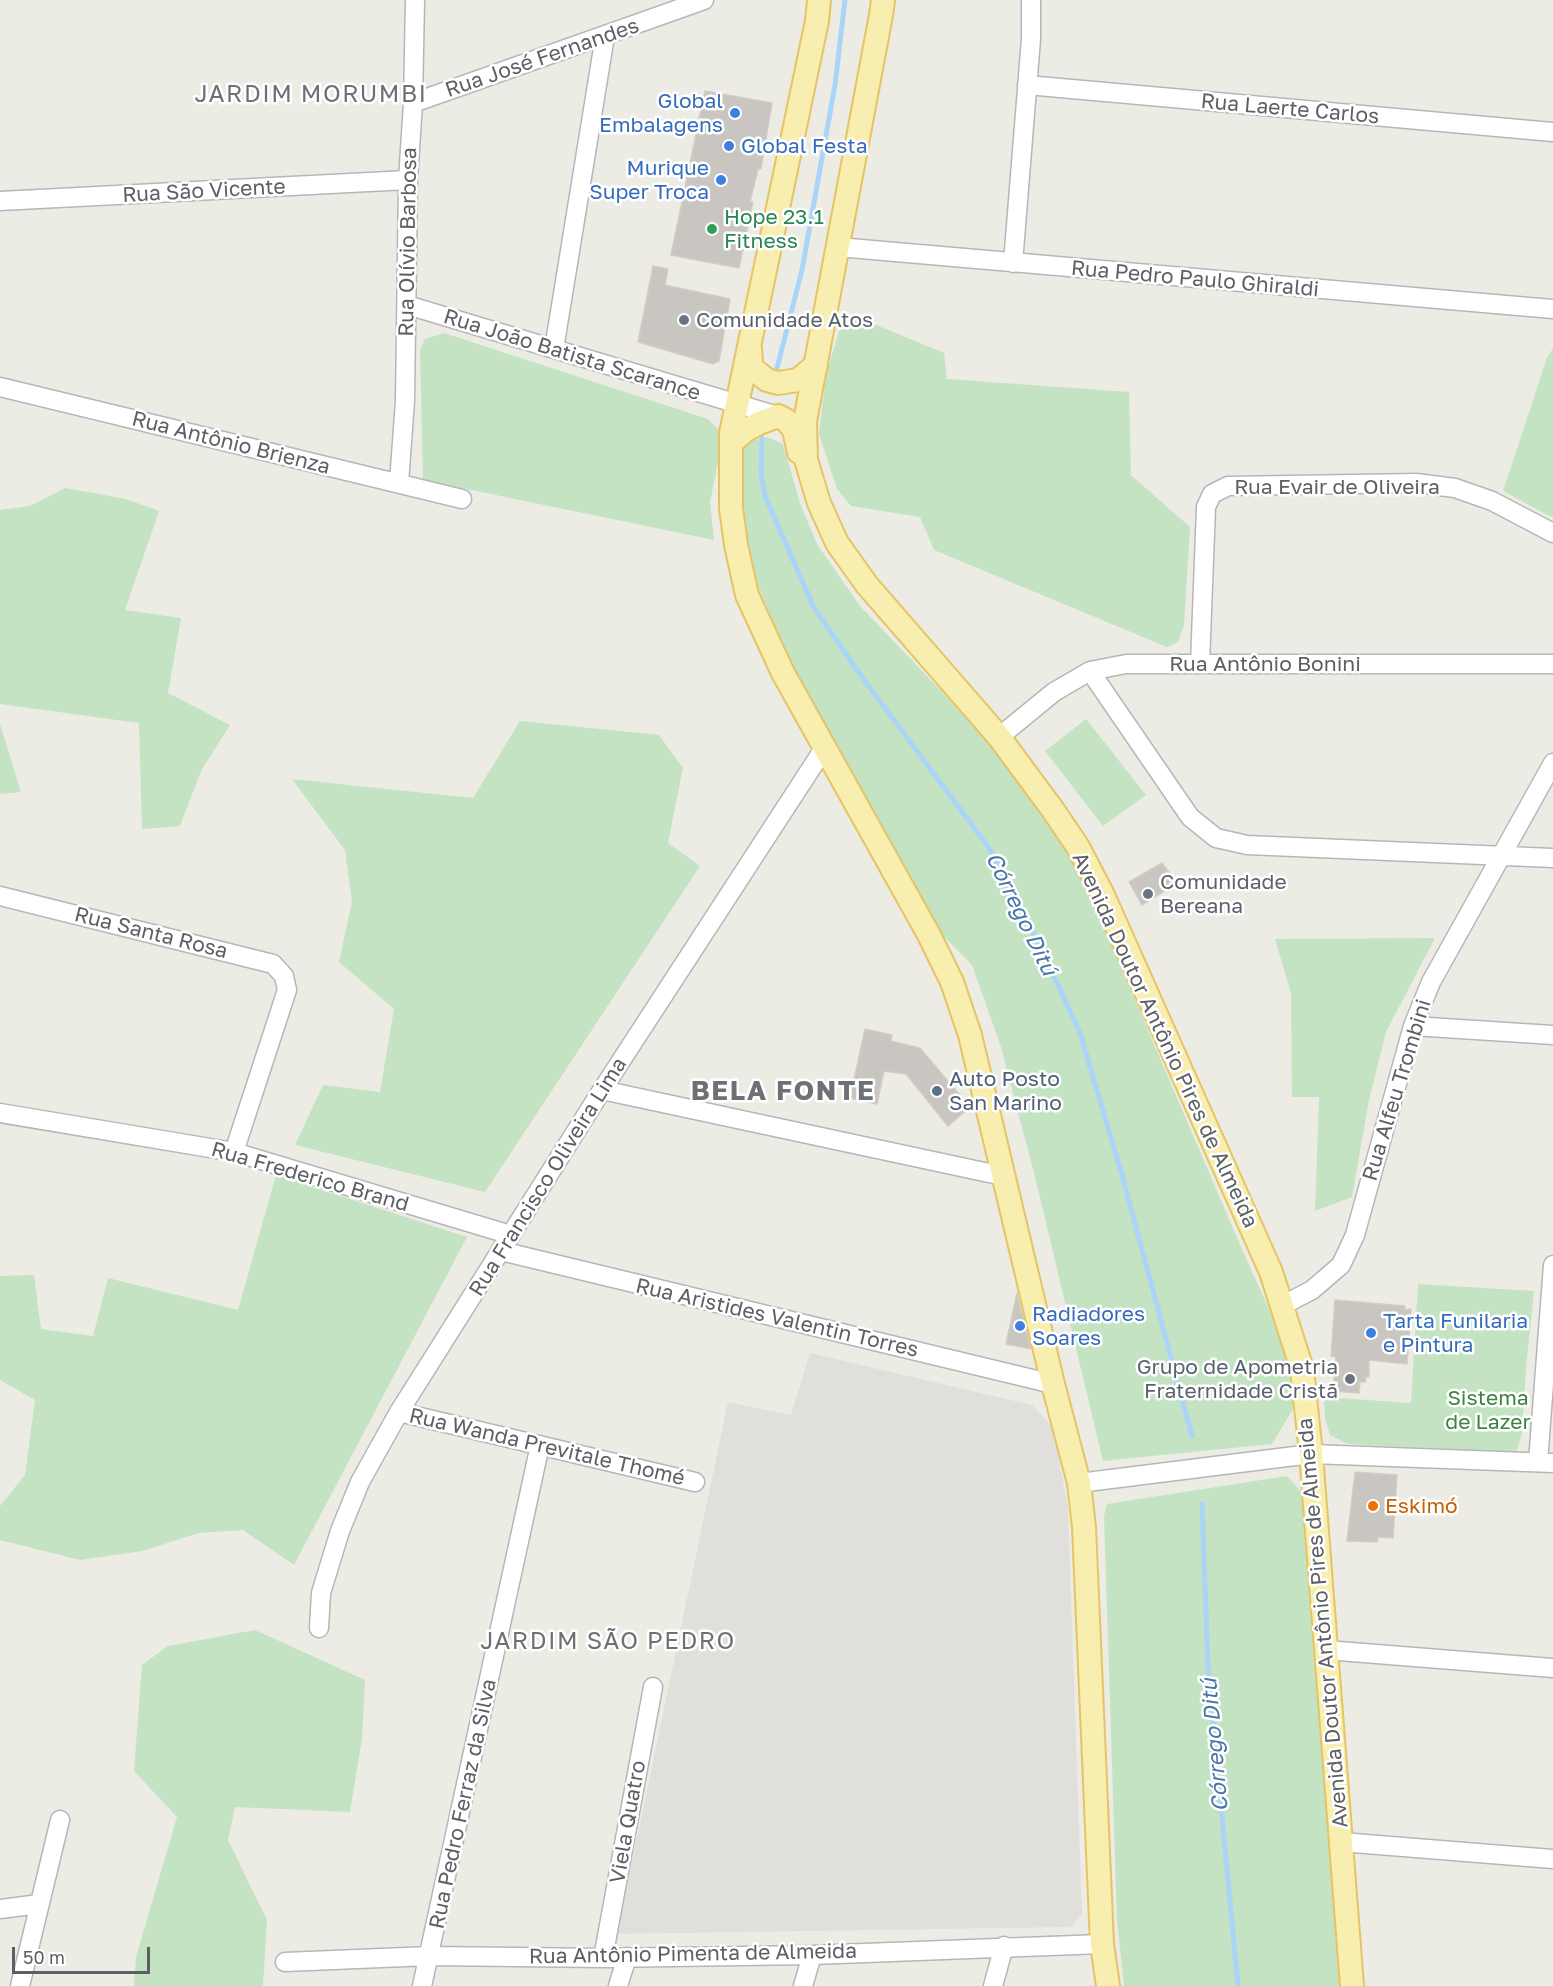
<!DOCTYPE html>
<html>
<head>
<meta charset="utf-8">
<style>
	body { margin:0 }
	#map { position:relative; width:1553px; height:1986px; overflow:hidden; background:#edece4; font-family:"Golos Text",sans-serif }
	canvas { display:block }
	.scale { position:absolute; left:12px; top:1947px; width:138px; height:27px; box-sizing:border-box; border:3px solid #5c5f64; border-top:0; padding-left:8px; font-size:18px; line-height:21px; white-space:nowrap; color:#5c5f64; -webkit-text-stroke:4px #fff; paint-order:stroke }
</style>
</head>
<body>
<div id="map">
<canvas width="1553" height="1986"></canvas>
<div class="scale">50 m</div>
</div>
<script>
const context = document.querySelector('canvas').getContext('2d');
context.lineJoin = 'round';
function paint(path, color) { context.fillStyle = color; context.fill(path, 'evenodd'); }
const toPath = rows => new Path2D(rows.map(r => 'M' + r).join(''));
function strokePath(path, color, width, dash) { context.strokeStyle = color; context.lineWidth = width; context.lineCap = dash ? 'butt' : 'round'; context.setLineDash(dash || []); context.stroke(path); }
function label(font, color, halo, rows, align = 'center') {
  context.font = font + ' "Golos Text",sans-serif'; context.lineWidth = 5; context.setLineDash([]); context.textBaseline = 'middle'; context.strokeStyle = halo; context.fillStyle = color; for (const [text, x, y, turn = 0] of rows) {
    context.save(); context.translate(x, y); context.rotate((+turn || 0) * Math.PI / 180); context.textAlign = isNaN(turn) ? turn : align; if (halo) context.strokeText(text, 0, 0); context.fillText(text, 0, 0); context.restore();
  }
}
paint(toPath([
	[810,1353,1032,1405,1053,1427,1068,1507,1082,1915,1070,1927,617,1934,728,1402,791,1415]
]), '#e1dfdc');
paint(toPath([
	[845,312,944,353,947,379,1129,392,1131,475,1190,527,1184,625,1178,642,1167,647,934,550,920,517,851,506,837,489,819,434,826,374],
	[444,333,708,419,719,430,720,453,710,502,714,540,423,480,420,349,425,339],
	[1553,348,1553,518,1503,491,1547,358],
	[767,437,783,444,800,503,817,544,860,606,990,742,1044,814,1069,852,1094,904,1234,1231,1271,1314,1292,1375,1293,1409,1272,1444,1103,1461,1036,1181,1001,1047,972,965,931,923,799,678,762,596,746,555,740,510,741,453,751,441],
	[65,488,126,499,159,511,125,610,181,618,168,693,230,725,201,771,180,826,142,829,139,723,0,704,0,510,30,506],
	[1086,719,1146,795,1103,826,1045,751],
	[520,721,659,735,683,768,668,843,700,866,485,1192,295,1145,323,1085,380,1092,394,1009,339,962,352,902,345,850,292,779,473,798],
	[0,724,21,792,0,794],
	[1435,938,1386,1032,1369,1100,1352,1197,1315,1211,1319,1097,1292,1097,1291,993,1275,939],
	[276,1175,467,1237,294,1565,243,1530,199,1533,142,1551,80,1560,0,1540,0,1506,25,1475,35,1400,0,1380,0,1276,34,1275,41,1329,93,1336,108,1278,238,1310],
	[1418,1284,1534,1291,1526,1368,1522,1433,1517,1450,1509,1452,1348,1444,1330,1435,1325,1418,1324,1397,1411,1403],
	[1287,1476,1302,1493,1342,1986,1124,1986,1117,1921,1104,1516,1107,1504],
	[255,1630,365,1680,362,1739,350,1812,235,1807,228,1840,267,1920,263,1986,134,1986,136,1957,177,1817,134,1771,142,1665,168,1646]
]), '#c3e3c3');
strokePath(toPath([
	[775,376,802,270,835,85,845,0],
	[762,437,761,472,765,496,814,608,867,684,989,848,1040,946,1080,1033,1122,1175,1192,1436],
	[1202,1504,1208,1668,1238,1986]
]), '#aad4f8', 5);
const building = toPath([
	[705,91,772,103,761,169,758,169,750,202,753,202,739,268,671,255,705,91],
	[653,266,668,269,665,285,730,299,719,361,713,364,638,342,653,266],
	[1162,863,1177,883,1142,905,1129,882,1162,863],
	[865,1029,892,1035,891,1041,920,1048,970,1107,948,1126,906,1074,884,1071,877,1104,850,1098,865,1029],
	[1017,1293,1031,1349,1006,1344,1017,1293],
	[1335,1300,1405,1306,1405,1310,1411,1309,1407,1364,1369,1360,1369,1377,1366,1377,1365,1382,1360,1382,1359,1393,1333,1391,1336,1357,1331,1356,1335,1300],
	[1355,1472,1397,1475,1393,1538,1378,1537,1377,1542,1347,1541,1355,1472]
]);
paint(building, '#c9c6c2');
strokePath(building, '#d2cdc3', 1.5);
const minor = toPath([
	[1027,85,1553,132],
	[413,103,704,0],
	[0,201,408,180],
	[838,247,1553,309],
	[1013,263,1031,39,1031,0],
	[407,305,778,416],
	[554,349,605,36],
	[0,387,462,499],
	[399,483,405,401,408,180,413,103,415,0],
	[1200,664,1206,507,1212,494,1228,486,1416,483,1455,488,1492,501,1553,533],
	[1090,671,1190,817,1216,838,1247,845,1553,858],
	[999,737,1054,692,1090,671,1126,664,1553,664],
	[0,896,273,964,284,976,287,990,234,1152],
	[1413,1026,1553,1035],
	[602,1090,1003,1176],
	[0,1113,234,1152,511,1235],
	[501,1251,1053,1384],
	[1283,1305,1312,1290,1341,1265,1355,1235,1413,1026,1431,982,1553,763],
	[399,1412,695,1482],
	[1538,1462,1553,1265],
	[1079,1483,1311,1454,1553,1463],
	[319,1628,321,1593,340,1531,360,1482,399,1412,602,1090,825,747],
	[1326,1650,1553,1668],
	[1341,1842,1553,1859],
	[0,1909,39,1904],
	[603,1958,653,1687],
	[285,1962,430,1956,603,1958,812,1955,1102,1944],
	[20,1986,60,1820],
	[422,1986,540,1445],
	[618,1986,627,1957],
	[803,1986,812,1955],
	[993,1986,1004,1946]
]);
const major = toPath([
	[819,0,817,21,731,433,731,508,736,545,747,595,783,673,929,935,952,982,970,1035,1053,1384,1079,1483,1084,1527,1102,1944,1108,1986],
	[883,0,881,15,805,421,806,460,819,503,837,543,867,585,999,737,1053,810,1078,847,1102,893,1271,1272,1302,1369,1311,1454,1352,1986],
	[750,348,751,363,753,369,767,380,778,383,798,380,816,365],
	[731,443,746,430,759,423,778,416,786,420,794,430,799,452]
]);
strokePath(minor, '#b5b6ba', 21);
strokePath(major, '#e6c465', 26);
strokePath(minor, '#fff', 18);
strokePath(major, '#f8eeaf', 22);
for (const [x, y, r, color] of [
	[735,113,6,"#3f7fe0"],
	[729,146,6,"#3f7fe0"],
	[721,180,6,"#3f7fe0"],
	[712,229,6,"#2e9e5b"],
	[684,320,6,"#6b7280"],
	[1148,894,6,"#6b7280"],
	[937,1091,6,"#5c6f8a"],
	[1020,1326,6,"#3f7fe0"],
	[1371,1333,6,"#3f7fe0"],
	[1350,1379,6,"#6b7280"],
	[1373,1506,6,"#e8710a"]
]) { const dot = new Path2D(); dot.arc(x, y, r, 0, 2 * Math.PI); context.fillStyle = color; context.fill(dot); strokePath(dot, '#fff', 2); }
label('21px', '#5c5f64', '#fff', [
	["Rua José Fernandes",542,58,-19],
	["Rua Laerte Carlos",1290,109,5],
	["Rua São Vicente",204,191,-3],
	["Rua Olívio Barbosa",408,242,-89],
	["Rua Pedro Paulo Ghiraldi",1195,279,5],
	["Rua João Batista Scarance",572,355,17],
	["Rua Antônio Brienza",231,443,14],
	["Rua Evair de Oliveira",1337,487],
	["Rua Antônio Bonini",1265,664],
	["Rua Santa Rosa",151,933,14],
	["Avenida Doutor Antônio Pires de Almeida",1165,1040,65],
	["Rua Alfeu Trombini",1397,1090,-73],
	["Rua Frederico Brand",310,1177,16],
	["Rua Francisco Oliveira Lima",548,1177,-58],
	["Rua Aristides Valentin Torres",777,1318,13],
	["Rua Wanda Previtale Thomé",547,1447,13],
	["Avenida Doutor Antônio Pires de Almeida",1323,1623,-95],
	["Rua Pedro Ferraz da Silva",463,1804,-78],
	["Viela Quatro",628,1822,-80],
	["Rua Antônio Pimenta de Almeida",693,1954,-1]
]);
label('21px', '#366cbe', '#fff', [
	["Global",723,101,"right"],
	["Embalagens",723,125,"right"],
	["Global Festa",741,146],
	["Murique",709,168,"right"],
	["Super Troca",709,192,"right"],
	["Radiadores",1032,1314],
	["Soares",1032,1338],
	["Tarta Funilaria",1383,1321],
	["e Pintura",1383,1345]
], 'left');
label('21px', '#27864d', '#fff', [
	["Hope 23.1",724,217],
	["Fitness",724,241]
], 'left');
label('21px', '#5b616d', '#fff', [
	["Comunidade Atos",696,320],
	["Comunidade",1160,882],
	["Bereana",1160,906],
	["Grupo de Apometria",1338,1367,"right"],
	["Fraternidade Cristã",1338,1391,"right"]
], 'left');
label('21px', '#4e5e75', '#fff', [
	["Auto Posto",949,1079],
	["San Marino",949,1103]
], 'left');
label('21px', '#3c8241', '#fff', [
	["Sistema",1488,1398],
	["de Lazer",1488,1422]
]);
label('21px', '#c56008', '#fff', [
	["Eskimó",1385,1506]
], 'left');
label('italic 22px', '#4875a8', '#fff', [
	["Córrego Ditú",1021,914,64],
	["Córrego Ditú",1215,1745,-95]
]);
context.letterSpacing = '1.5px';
label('24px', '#6d7176', '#fff', [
	["JARDIM MORUMBI",311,94],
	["JARDIM SÃO PEDRO",608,1641]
]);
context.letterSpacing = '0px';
context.letterSpacing = '1.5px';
label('bold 27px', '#6d7176', '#fff', [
	["BELA FONTE",783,1091]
]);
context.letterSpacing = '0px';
</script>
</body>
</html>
